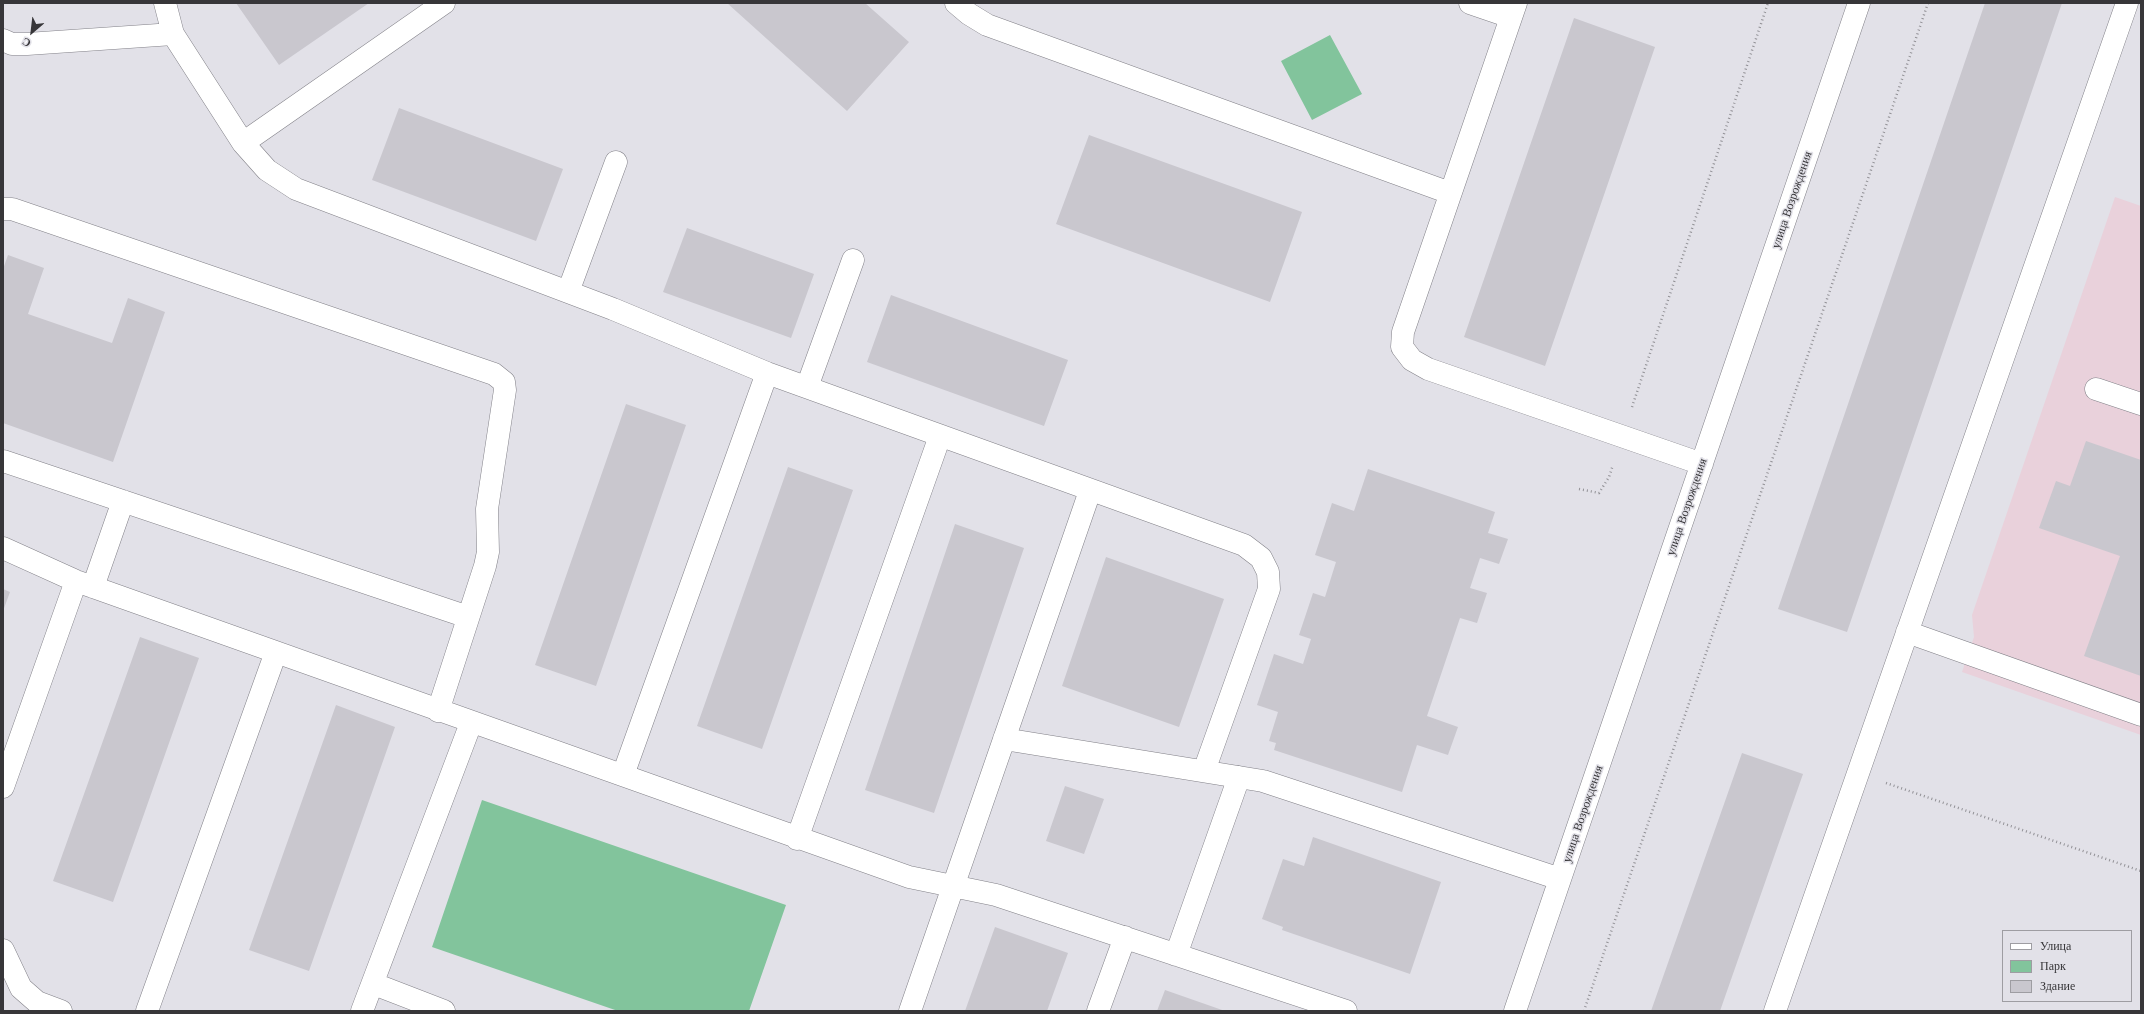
<!DOCTYPE html>
<html>
<head>
<meta charset="utf-8">
<style>
	body { margin:0 }
	#map { position:relative; width:2144px; height:1014px; overflow:hidden; background:#e2e1e8; font-family:"Libre Baskerville",serif }
	canvas { display:block }
	.frame { position:absolute; inset:0; border:4px solid #373639; pointer-events:none }
	.legend { position:absolute; left:2002px; top:930px; width:130px; height:72px; box-sizing:border-box; background:#e2e1e8; border:1px solid #9e9da2; margin:0; padding:5px 7px; list-style:none; font-size:12px; color:#373639 }
	.legend li { display:flex; align-items:center; gap:8px; height:20px }
	.legend b { width:20px; border:1px solid #9e9da2 }
	.north { position:absolute; left:12px; top:12px; width:40px; height:40px; -webkit-text-stroke:3px #e2e1e8; paint-order:stroke; rotate:208deg; font-size:11px; font-weight:700; line-height:16px; text-align:center; color:#373639 }
	.north::after { content:''; display:block; margin:auto; width:14px; height:18px; background:#373639; clip-path:polygon(50% 0,100% 100%,50% 72%,0 100%) }
</style>
</head>
<body>
<div id="map">
<canvas width="2144" height="1014"></canvas>
<div class="frame"></div>
<ul class="legend">
<li><b style="height:5px;background:#fff"></b>Улица</li>
<li><b style="height:11px;background:#82c49c"></b>Парк</li>
<li><b style="height:11px;background:#c9c7ce"></b>Здание</li>
</ul>
<div class="north">С</div>
</div>
<script>
const context = document.querySelector('canvas').getContext('2d');
context.lineJoin = 'round';
function paint(path, color) { context.fillStyle = color; context.fill(path, 'evenodd'); }
const toPath = rows => new Path2D(rows.map(r => 'M' + r).join(''));
function strokePath(path, color, width, dash) { context.strokeStyle = color; context.lineWidth = width; context.lineCap = dash ? 'butt' : 'round'; context.setLineDash(dash || []); context.stroke(path); }
function label(font, color, halo, rows, align = 'center') {
  context.font = font + ' "Libre Baskerville",serif'; context.lineWidth = 3; context.setLineDash([]); context.textBaseline = 'middle'; context.strokeStyle = halo; context.fillStyle = color; for (const [text, x, y, turn = 0] of rows) {
    context.save(); context.translate(x, y); context.rotate((+turn || 0) * Math.PI / 180); context.textAlign = isNaN(turn) ? turn : align; if (halo) context.strokeText(text, 0, 0); context.fillText(text, 0, 0); context.restore();
  }
}
paint(toPath([
	[2115,197,2141,206,2141,735,1962,672,1974,637,1972,615]
]), '#e9d1db');
paint(toPath([
	[1330,35,1362,94,1312,120,1281,61],
	[482,800,786,905,749,1011,618,1011,432,947]
]), '#82c49c');
paint(toPath([
	[236,3,369,3,279,65],
	[727,3,865,3,909,42,847,111],
	[1985,3,2062,3,1847,632,1778,609],
	[1574,18,1655,47,1545,366,1464,337],
	[399,108,563,169,536,241,372,180],
	[1089,135,1302,212,1270,302,1056,224],
	[687,228,814,274,791,338,663,292],
	[8,255,44,268,28,314,112,343,128,298,165,312,113,462,3,423,3,269],
	[891,295,1068,360,1044,426,867,362],
	[626,404,686,425,596,686,535,665],
	[2086,441,2141,460,2141,676,2084,656,2120,556,2039,528,2056,481,2070,486],
	[788,467,853,490,762,749,697,726],
	[1368,469,1495,512,1488,533,1508,539,1499,564,1480,558,1470,588,1487,593,1477,623,1460,618,1427,716,1458,727,1448,755,1417,745,1402,792,1274,750,1276,743,1269,741,1278,712,1257,705,1274,654,1303,664,1311,639,1299,635,1313,593,1325,597,1336,562,1315,555,1332,503,1354,511],
	[955,524,1024,548,934,813,865,790],
	[1106,557,1224,599,1179,727,1062,686],
	[3,589,10,592,3,611],
	[140,637,199,658,113,902,53,881],
	[336,705,395,727,309,971,249,950],
	[1742,753,1803,774,1720,1011,1651,1011],
	[1065,786,1104,799,1084,854,1046,841],
	[1313,837,1441,882,1410,974,1282,930,1283,927,1262,919,1283,859,1304,866],
	[995,927,1068,953,1047,1011,965,1011],
	[1165,990,1225,1011,1157,1011]
]), '#c9c7ce');
const minor = toPath([
	[165,3,173,34,243,143,267,170,296,189,613,309,767,373,1244,545,1261,558,1268,572,1269,589,1204,771],
	[956,3,969,14,987,25,1450,193],
	[1470,3,1511,17],
	[1516,3,1403,332,1402,347,1412,360,1428,369,1702,464],
	[3,40,12,44,27,44,173,34],
	[243,143,444,3],
	[3,209,12,209,494,374,504,382,505,390,487,509,488,552,485,566,438,711],
	[568,292,616,162],
	[807,387,853,260],
	[2096,389,2141,404],
	[3,461,468,617],
	[3,548,76,581,909,877,996,895,1346,1011],
	[93,587,123,501],
	[1907,632,2141,715],
	[1004,739,1263,781,1560,879],
	[623,775,767,373],
	[3,787,76,581],
	[797,839,940,436],
	[3,950,21,988,37,1002,61,1011],
	[1176,955,1239,777],
	[374,984,444,1011],
	[147,1011,276,652],
	[362,1011,471,723],
	[910,1011,1090,491],
	[1098,1011,1125,937],
	[1515,1011,1859,3],
	[1775,1011,2127,3]
]);
strokePath(minor, '#828188', 23);
strokePath(toPath([
	[1632,407,1768,3],
	[1579,489,1599,493,1609,477,1613,465],
	[1886,783,2141,871],
	[1584,1011,1928,3]
]), '#929196', 2.5, [1, 3]);
strokePath(minor, '#fff', 22);
label('12px', '#373639', '#e2e1e8', [
	["улица Возрождения",1792,200,-71],
	["улица Возрождения",1687,507,-71],
	["улица Возрождения",1583,814,-71]
]);
</script>
</body>
</html>
